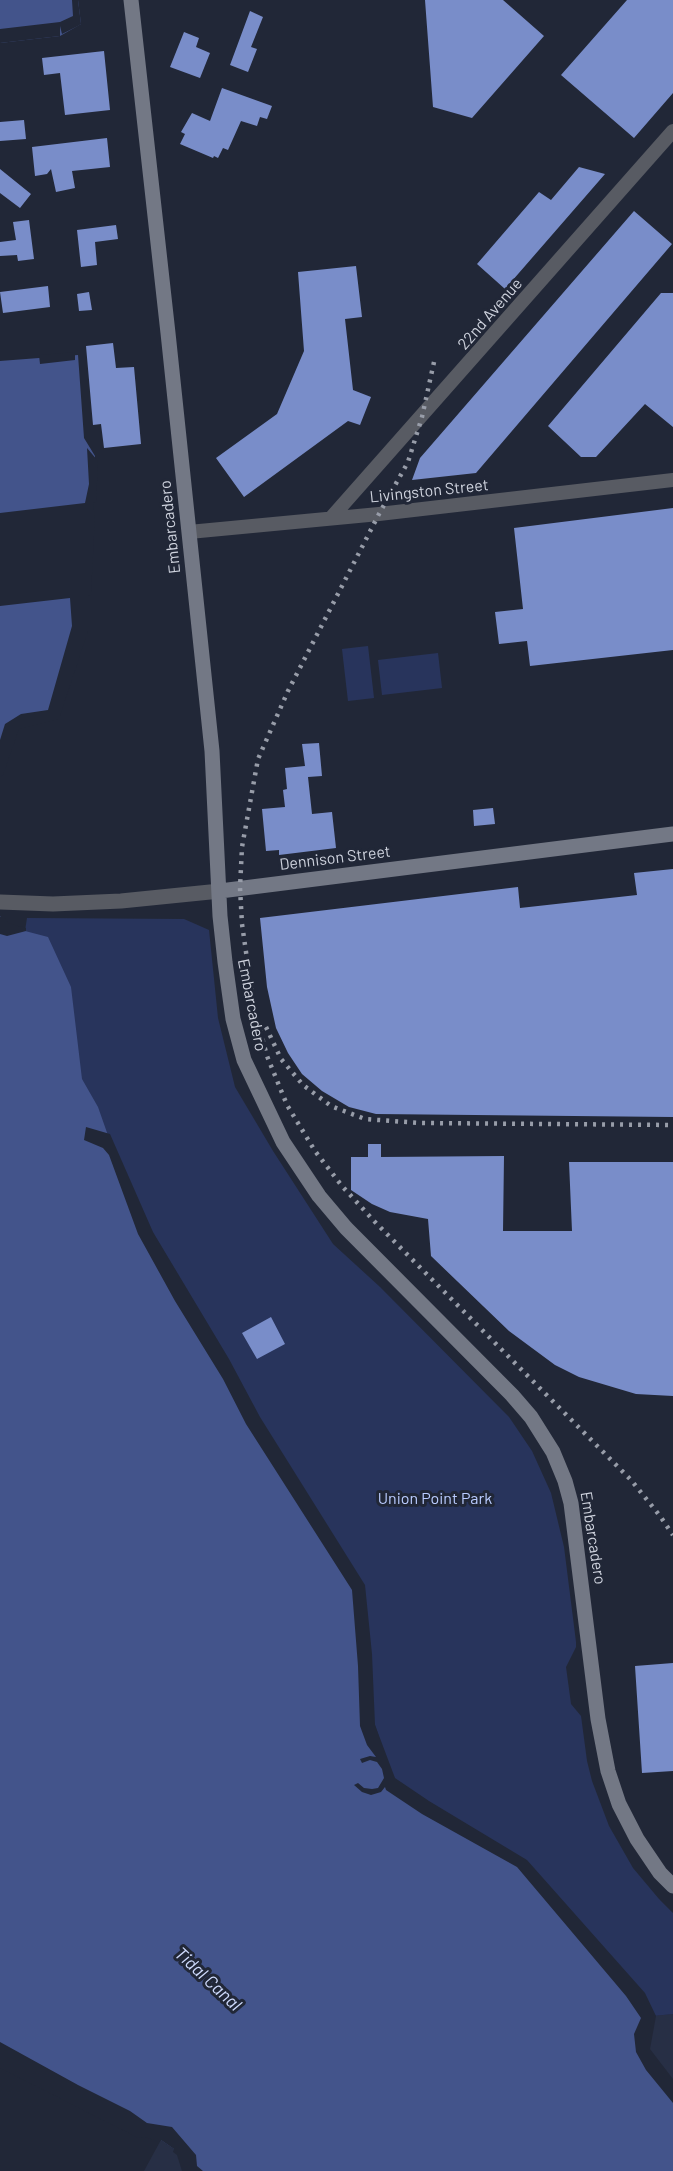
<!DOCTYPE html>
<html>
<head>
<meta charset="utf-8">
<style>
	body { margin:0 }
	canvas { display:block; background:#212737 }
</style>
</head>
<body>
<canvas width="673" height="2171"></canvas>
<script>
const context = document.querySelector('canvas').getContext('2d');
context.lineJoin = 'round';
function paint(path, color) { context.fillStyle = color; context.fill(path, 'evenodd'); }
const toPath = rows => new Path2D(rows.map(r => 'M' + r).join(''));
function strokePath(path, color, width, dash) { context.strokeStyle = color; context.lineWidth = width; context.lineCap = dash ? 'butt' : 'round'; context.setLineDash(dash || []); context.stroke(path); }
function label(font, color, halo, rows, align = 'center') {
  context.font = font + ' Barlow,sans-serif'; context.lineWidth = 6; context.setLineDash([]); context.textBaseline = 'middle'; context.strokeStyle = halo; context.fillStyle = color; for (const [text, x, y, turn = 0] of rows) {
    context.save(); context.translate(x, y); context.rotate((+turn || 0) * Math.PI / 180); context.textAlign = isNaN(turn) ? turn : align; if (halo) context.strokeText(text, 0, 0); context.fillText(text, 0, 0); context.restore();
  }
}
paint(toPath([
	[673,2014,673,2084,647,2050,653,2016],
	[161,2140,180,2153,185,2171,144,2171]
]), '#272f45');
paint(toPath([
	[368,646,374,698,348,701,342,649],
	[438,653,442,688,382,695,378,660],
	[27,918,184,919,209,930,218,1018,235,1087,273,1151,333,1244,380,1287,509,1417,532,1451,551,1493,564,1547,576,1642,576,1647,566,1667,571,1704,581,1716,587,1761,592,1781,609,1826,633,1868,659,1899,673,1913,673,2014,653,2016,393,1780,294,1476,150,1233,0,940,25,931]
]), '#28345c');
paint(toPath([
	[0,0,78,0,81,24,60,36,0,43],
	[78,355,84,438,95,456,85,630,56,717,17,727,0,774,0,361],
	[0,916,6,926,48,937,71,987,82,1079,98,1107,111,1144,150,1233,257,1419,363,1587,372,1726,393,1780,525,1863,643,1995,647,2050,673,2084,673,2171,185,2171,180,2153,161,2140,0,2065]
]), '#43548b');
paint(toPath([
	[72,0,78,0,81,24,78,26,62,34,60,26,60,36,0,43,0,29,60,22,73,16],
	[75,352,75,360,40,364,39,355],
	[87,448,98,461,96,502,93,503,95,516,91,595,88,596,88,631,59,719,19,729,3,775,0,777,0,740,5,724,21,714,48,710,72,626,70,598,0,606,0,513,85,503,89,484],
	[0,917,4,917,8,923,26,928,26,931,7,936,0,934],
	[86,1127,110,1134,153,1232,229,1359,260,1417,365,1585,372,1654,375,1725,395,1778,429,1801,527,1860,645,1993,656,2016,650,2049,673,2079,673,2103,646,2070,636,2052,634,2034,641,2018,626,1996,517,1867,422,1814,386,1790,385,1787,381,1792,371,1795,362,1792,354,1785,358,1783,364,1788,372,1789,378,1788,384,1778,382,1769,377,1762,370,1760,362,1763,360,1759,370,1756,376,1757,367,1745,360,1726,358,1666,352,1590,246,1424,223,1379,175,1301,138,1234,109,1155,103,1148,84,1140],
	[0,2042,78,2085,130,2111,147,2123,172,2127,196,2155,197,2166,203,2171,182,2171,177,2155,173,2152,174,2149,161,2140,159,2142,145,2137,138,2138,0,2068]
]), '#212737');
paint(toPath([
	[425,0,503,0,544,36,472,118,433,107],
	[627,0,673,0,673,93,634,138,561,75],
	[250,11,263,17,251,47,257,49,248,72,230,65],
	[184,32,199,38,196,47,210,53,200,78,170,67],
	[104,51,110,110,65,115,60,73,44,75,42,58],
	[222,88,272,106,267,119,260,117,257,126,241,121,228,150,223,148,218,158,214,156,213,158,180,144,185,134,181,132,192,113,210,121],
	[24,120,26,139,0,141,0,122],
	[107,138,110,167,72,171,75,188,56,192,51,169,47,174,35,176,32,147],
	[579,167,605,174,505,289,477,264,539,192,551,200],
	[0,169,31,194,20,208,0,193],
	[634,211,672,244,476,473,412,480,420,458],
	[29,220,34,259,18,261,17,255,0,256,0,242,16,240,13,222],
	[116,225,118,239,95,242,97,265,81,267,77,230],
	[356,266,362,317,345,319,353,390,371,397,360,425,348,421,244,497,216,458,277,414,304,351,298,272],
	[48,286,50,307,3,313,0,292],
	[89,292,92,310,79,311,77,294],
	[661,293,673,293,673,427,645,404,596,457,581,457,548,426],
	[113,343,116,368,134,367,141,444,104,448,101,424,93,425,86,346],
	[673,508,673,650,530,666,527,641,499,644,495,612,523,609,514,528],
	[319,743,322,776,308,777,312,814,332,812,336,848,279,855,279,850,266,851,262,809,285,807,283,790,287,789,285,768,305,766,302,744],
	[493,808,495,824,474,826,473,810],
	[673,869,673,1117,376,1114,349,1107,322,1091,302,1074,288,1053,276,1028,267,987,260,918,518,887,520,908,637,895,634,873],
	[368,1144,381,1144,381,1157,504,1156,503,1231,572,1231,569,1162,673,1162,673,1396,636,1394,579,1377,555,1365,509,1331,431,1256,428,1219,390,1212,372,1204,351,1190,351,1157,368,1157],
	[271,1317,285,1344,257,1359,242,1333],
	[673,1663,673,1771,642,1773,635,1666]
]), '#798dc9');
strokePath(toPath([
	[331,518,673,131],
	[189,532,379,514,673,480]
]), '#585b63', 14);
strokePath(toPath([
	[0,902,53,904,121,901,220,891]
]), '#585b63', 15);
strokePath(toPath([
	[131,0,168,333,212,751,220,916,225,962,233,1019,244,1060,283,1142,319,1196,346,1228,512,1395,531,1417,553,1452,565,1481,571,1503,598,1719,608,1771,619,1804,637,1839,660,1873,673,1886],
	[220,891,673,834]
]), '#737885', 15);
strokePath(toPath([
	[434,362,422,417,408,462,379,514,288,691,258,759,242,847,240,888,242,924,254,1008,267,1056,287,1105,315,1151,342,1186,375,1222,631,1480,660,1516,673,1535],
	[266,1027,281,1059,303,1085,331,1106,365,1119,420,1123,673,1125]
]), '#989da9', 4.5, [3, 6]);
label('16px', '#ced2dd', '#212737', [
	["22nd Avenue",490,314,-49],
	["Livingston Street",429,491,-6],
	["Embarcadero",170,527,-96],
	["Dennison Street",335,858,-7],
	["Embarcadero",252,1005,79],
	["Embarcadero",593,1538,81]
]);
label('16px', '#baccff', '#212737', [
	["Union Point Park",435,1499]
]);
label('italic 18px', '#cfdbfd', '#212737', [
	["Tidal Canal",208,1979,43]
]);
</script>
</body>
</html>
